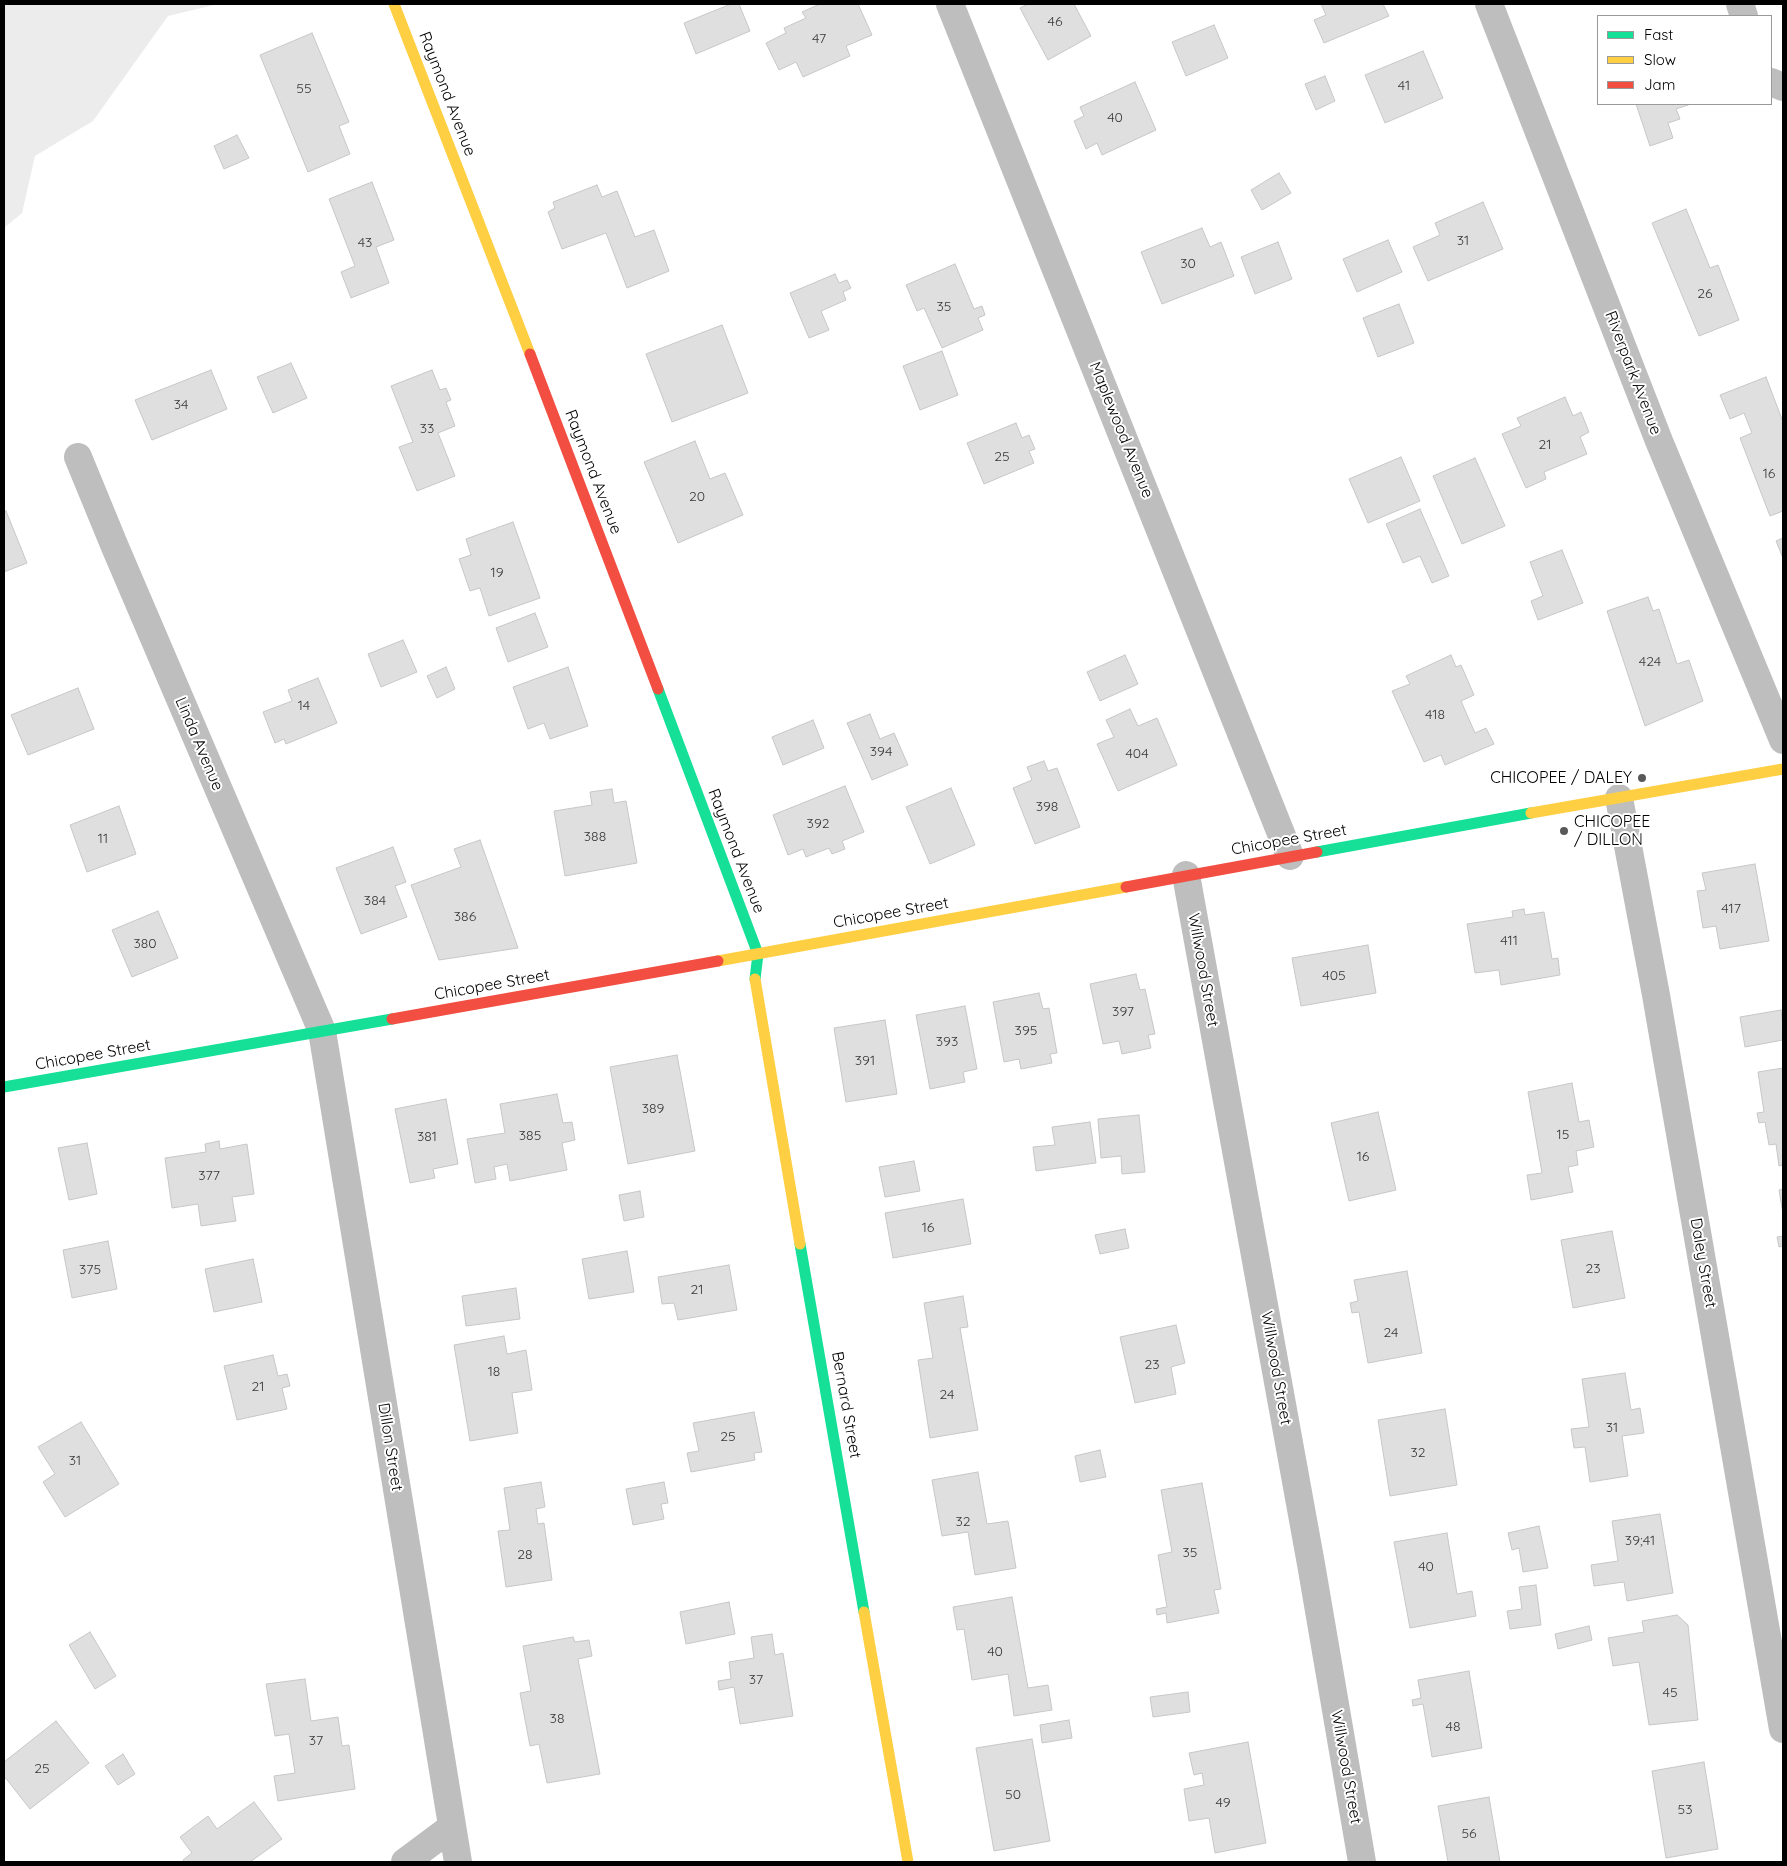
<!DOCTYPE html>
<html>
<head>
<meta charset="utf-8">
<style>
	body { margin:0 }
	#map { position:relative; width:1787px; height:1866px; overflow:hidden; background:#fff; font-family:Quicksand,sans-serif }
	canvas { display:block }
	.frame { position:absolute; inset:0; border:5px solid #000; pointer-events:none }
	.legend { position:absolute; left:1597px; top:15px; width:175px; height:90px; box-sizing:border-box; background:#fff; border:1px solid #999; margin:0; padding:6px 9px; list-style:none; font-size:15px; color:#000 }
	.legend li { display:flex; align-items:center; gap:10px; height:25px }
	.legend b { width:25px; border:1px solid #999 }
</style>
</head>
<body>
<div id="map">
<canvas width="1787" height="1866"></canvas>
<div class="frame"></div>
<ul class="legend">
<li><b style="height:6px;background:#16e098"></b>Fast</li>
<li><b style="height:6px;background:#ffcf43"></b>Slow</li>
<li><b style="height:6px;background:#f24e42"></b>Jam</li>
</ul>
</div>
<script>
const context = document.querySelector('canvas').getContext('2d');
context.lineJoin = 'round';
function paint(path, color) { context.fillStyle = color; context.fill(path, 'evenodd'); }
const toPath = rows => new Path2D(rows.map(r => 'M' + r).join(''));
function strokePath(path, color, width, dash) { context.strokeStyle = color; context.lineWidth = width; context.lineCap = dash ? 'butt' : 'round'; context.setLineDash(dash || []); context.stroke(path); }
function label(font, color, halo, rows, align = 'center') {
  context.font = font + ' Quicksand,sans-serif'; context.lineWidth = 4; context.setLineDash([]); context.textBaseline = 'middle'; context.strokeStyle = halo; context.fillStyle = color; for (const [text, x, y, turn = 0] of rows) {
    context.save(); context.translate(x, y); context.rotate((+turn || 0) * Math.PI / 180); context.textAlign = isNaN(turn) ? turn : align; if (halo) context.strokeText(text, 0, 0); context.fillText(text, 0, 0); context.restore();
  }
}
paint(toPath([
	[4,4,218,4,168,16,93,121,35,156,22,213,4,228]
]), '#ececec');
const building = toPath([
	[731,4,739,4,750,31,696,54,684,23,731,4],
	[820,4,858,4,872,35,846,46,850,56,803,77,796,62,779,70,766,43,786,33,784,28,806,18,802,12,820,4],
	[1028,4,1074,4,1091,36,1048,60,1020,8,1028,4],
	[1321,4,1383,4,1389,16,1324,43,1314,20,1326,15,1321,4],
	[1214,25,1228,58,1186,76,1172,42,1214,25],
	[312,33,349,122,339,126,350,154,308,172,260,55,312,33],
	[1423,51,1443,98,1385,123,1365,75,1423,51],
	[1325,76,1335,101,1316,110,1305,84,1325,76],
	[1135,82,1156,130,1102,155,1097,143,1086,149,1074,121,1084,116,1080,107,1135,82],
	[1636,104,1691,104,1676,109,1680,119,1668,123,1673,138,1650,146,1636,104],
	[237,135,249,158,224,169,214,146,237,135],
	[1279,173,1291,193,1262,210,1251,190,1279,173],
	[372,182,394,240,376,247,389,283,351,298,341,272,355,266,329,199,372,182],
	[597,185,602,197,617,191,635,237,654,230,669,271,627,288,606,233,562,249,548,212,555,208,553,202,597,185],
	[1483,202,1503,249,1428,281,1413,247,1440,235,1435,223,1483,202],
	[1686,209,1710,268,1718,265,1739,320,1699,336,1652,223,1686,209],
	[1202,228,1210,247,1221,242,1234,276,1162,304,1141,252,1202,228],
	[1388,240,1402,272,1357,292,1343,259,1388,240],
	[1278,242,1292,279,1255,294,1241,257,1278,242],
	[955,264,974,309,982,306,985,315,978,318,983,330,942,348,924,308,917,311,906,285,955,264],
	[835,274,839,283,847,280,851,288,843,292,846,300,821,311,829,330,809,338,790,293,835,274],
	[1399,304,1414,343,1378,357,1363,318,1399,304],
	[722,325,748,393,672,422,646,354,722,325],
	[942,351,958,395,920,410,903,366,942,351],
	[291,363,307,398,273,413,257,377,291,363],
	[211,370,227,409,152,440,135,400,211,370],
	[432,370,440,390,446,388,451,400,446,402,455,426,438,433,455,476,417,491,399,447,413,442,391,386,432,370],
	[1766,377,1783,422,1783,511,1770,516,1740,438,1752,433,1744,413,1730,419,1720,395,1766,377],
	[1565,397,1573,416,1581,412,1589,432,1580,437,1587,454,1544,472,1546,479,1526,488,1502,434,1521,426,1517,418,1565,397],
	[1016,423,1022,438,1029,435,1035,449,1029,451,1034,463,984,484,967,443,1016,423],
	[695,441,710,479,725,473,743,515,678,543,644,462,695,441],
	[1401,457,1420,501,1368,523,1349,479,1401,457],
	[1475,458,1505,526,1462,544,1433,476,1475,458],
	[1420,509,1449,576,1432,583,1420,556,1403,563,1386,524,1420,509],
	[6,511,27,563,4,572,4,512,6,511],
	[513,522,540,598,489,616,480,588,470,591,459,559,471,555,466,539,513,522],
	[1783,538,1783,558,1776,541,1783,538],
	[1562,550,1583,603,1538,620,1531,601,1543,596,1530,562,1562,550],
	[1648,597,1653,611,1659,609,1677,664,1689,660,1703,701,1645,726,1607,611,1648,597],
	[535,613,548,647,508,662,496,628,535,613],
	[403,640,417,672,381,687,368,654,403,640],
	[1125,655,1138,684,1100,701,1087,672,1125,655],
	[1451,655,1456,667,1461,665,1474,695,1461,701,1475,733,1486,728,1494,744,1445,765,1441,755,1424,762,1392,691,1410,684,1406,676,1451,655],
	[446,667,455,689,437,698,427,676,446,667],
	[568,667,588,726,550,739,544,723,528,729,513,687,568,667],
	[318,678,337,723,286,744,284,739,275,743,263,712,292,701,288,690,318,678],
	[78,688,94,729,28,755,11,715,78,688],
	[1130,709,1138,726,1157,718,1177,765,1118,791,1097,744,1114,737,1106,720,1130,709],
	[870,714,880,739,894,733,908,765,872,780,847,723,870,714],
	[813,720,824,748,783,765,772,737,813,720],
	[1044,761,1048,771,1057,768,1080,827,1035,844,1013,788,1032,780,1027,767,1044,761],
	[845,786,864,832,842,841,845,849,832,854,829,848,806,857,803,849,788,855,773,815,845,786],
	[951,788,975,845,930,864,906,807,951,788],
	[612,789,614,803,626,801,637,863,565,876,554,811,592,805,590,792,612,789],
	[119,806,136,854,87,872,70,825,119,806],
	[480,840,518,948,439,960,411,885,461,867,454,849,480,840],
	[393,847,406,882,395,886,407,917,361,934,336,868,393,847],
	[1755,864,1769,941,1720,949,1716,926,1703,928,1697,891,1706,890,1702,873,1755,864],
	[1524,909,1525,915,1544,912,1552,959,1558,958,1560,975,1501,985,1499,970,1475,973,1467,924,1513,917,1512,911,1524,909],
	[158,911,178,958,132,977,112,930,158,911],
	[1368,945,1376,993,1301,1006,1292,958,1368,945],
	[1136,974,1140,990,1145,989,1155,1034,1148,1035,1151,1048,1122,1054,1119,1041,1103,1044,1090,984,1136,974],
	[1039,993,1043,1009,1049,1008,1057,1053,1050,1054,1052,1063,1021,1069,1019,1059,1004,1062,993,1002,1039,993],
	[965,1006,977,1069,963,1072,965,1082,930,1089,916,1015,965,1006],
	[1781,1010,1783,1025,1783,1040,1745,1047,1740,1017,1781,1010],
	[885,1020,897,1094,846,1102,834,1028,885,1020],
	[677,1055,695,1151,628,1164,610,1067,677,1055],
	[1783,1068,1783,1165,1779,1166,1776,1144,1769,1145,1765,1122,1759,1123,1757,1113,1764,1112,1758,1072,1783,1068],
	[1572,1083,1579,1122,1589,1120,1594,1147,1576,1151,1578,1165,1568,1167,1573,1192,1531,1200,1527,1175,1542,1173,1528,1092,1572,1083],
	[557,1094,563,1123,572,1122,575,1140,562,1143,567,1170,510,1181,507,1164,494,1167,496,1179,475,1183,467,1139,505,1133,500,1104,557,1094],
	[446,1099,458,1164,433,1169,435,1178,410,1183,395,1109,446,1099],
	[1378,1112,1396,1190,1349,1201,1331,1123,1378,1112],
	[1139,1115,1145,1172,1122,1174,1121,1156,1101,1158,1098,1119,1139,1115],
	[1090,1122,1096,1163,1036,1171,1033,1147,1055,1145,1052,1127,1090,1122],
	[219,1141,220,1149,247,1144,254,1194,232,1197,236,1221,201,1226,198,1204,172,1208,165,1158,206,1152,205,1144,219,1141],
	[87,1143,97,1194,69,1200,58,1148,87,1143],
	[914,1161,920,1191,885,1197,879,1167,914,1161],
	[1783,1189,1783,1214,1779,1190,1783,1189],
	[640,1191,644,1217,624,1221,619,1195,640,1191],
	[963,1199,971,1244,893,1258,885,1213,963,1199],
	[1125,1229,1129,1248,1100,1254,1095,1235,1125,1229],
	[1612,1231,1625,1298,1573,1308,1561,1240,1612,1231],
	[1783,1236,1783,1246,1779,1247,1777,1237,1783,1236],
	[108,1241,117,1289,72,1298,63,1250,108,1241],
	[627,1251,634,1292,589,1299,582,1259,627,1251],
	[253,1259,262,1302,214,1312,205,1269,253,1259],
	[729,1265,737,1310,678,1320,674,1303,662,1304,658,1277,729,1265],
	[1407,1271,1422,1353,1368,1363,1359,1312,1352,1313,1350,1303,1358,1301,1354,1280,1407,1271],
	[516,1288,520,1319,466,1326,462,1296,516,1288],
	[963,1296,968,1327,960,1328,978,1430,930,1438,918,1360,933,1358,924,1303,963,1296],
	[1176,1325,1185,1363,1171,1367,1176,1394,1135,1403,1120,1337,1176,1325],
	[504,1336,507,1354,526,1350,532,1390,512,1393,518,1433,470,1441,454,1345,504,1336],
	[273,1355,278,1376,287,1374,290,1386,282,1388,287,1409,237,1420,224,1366,273,1355],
	[1625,1373,1631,1410,1640,1408,1644,1433,1622,1436,1628,1476,1590,1482,1585,1447,1574,1448,1571,1429,1589,1427,1582,1379,1625,1373],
	[1445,1409,1457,1485,1390,1496,1378,1420,1445,1409],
	[754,1412,762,1452,754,1453,755,1460,691,1472,687,1453,699,1451,693,1423,754,1412],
	[81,1422,119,1484,65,1517,43,1482,55,1474,38,1447,81,1422],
	[1100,1450,1106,1477,1080,1482,1075,1456,1100,1450],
	[978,1472,987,1524,1008,1521,1016,1568,975,1575,968,1532,942,1536,932,1480,978,1472],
	[541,1482,545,1507,536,1509,538,1524,544,1523,552,1580,506,1587,498,1531,510,1530,504,1488,541,1482],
	[664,1482,668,1503,661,1504,664,1519,633,1525,626,1489,664,1482],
	[1202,1483,1221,1589,1214,1590,1219,1613,1167,1623,1166,1613,1157,1615,1156,1609,1167,1607,1158,1555,1172,1552,1161,1490,1202,1483],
	[1660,1514,1673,1593,1627,1601,1624,1582,1594,1586,1591,1565,1618,1561,1612,1521,1660,1514],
	[1539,1526,1548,1568,1523,1572,1519,1548,1512,1550,1508,1533,1539,1526],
	[1447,1533,1457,1594,1472,1591,1476,1616,1410,1628,1394,1542,1447,1533],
	[1536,1585,1541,1625,1510,1629,1507,1611,1522,1609,1519,1587,1536,1585],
	[1012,1597,1028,1688,1048,1685,1052,1710,1014,1716,1008,1674,972,1680,964,1629,957,1630,953,1607,1012,1597],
	[729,1602,735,1634,686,1644,680,1612,729,1602],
	[1677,1615,1688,1625,1698,1720,1649,1725,1639,1662,1613,1666,1608,1638,1644,1632,1642,1621,1677,1615],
	[1589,1626,1592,1640,1558,1649,1555,1634,1589,1626],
	[90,1632,116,1676,95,1689,69,1645,90,1632],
	[772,1634,775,1655,783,1653,793,1716,740,1724,734,1687,719,1690,718,1681,731,1679,729,1662,754,1658,751,1637,772,1634],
	[573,1637,575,1642,589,1640,592,1656,578,1659,600,1774,547,1783,539,1744,530,1746,520,1693,531,1691,523,1646,573,1637],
	[1469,1671,1482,1748,1432,1757,1423,1704,1413,1706,1412,1700,1421,1698,1418,1680,1469,1671],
	[305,1679,311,1721,338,1717,342,1746,349,1745,355,1789,278,1801,274,1776,295,1773,289,1734,275,1736,266,1684,305,1679],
	[1188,1692,1190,1712,1153,1717,1150,1697,1188,1692],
	[1069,1720,1072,1738,1042,1743,1040,1725,1069,1720],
	[56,1721,89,1763,30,1809,4,1776,4,1762,56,1721],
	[1032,1739,1050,1841,994,1851,976,1748,1032,1739],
	[1248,1742,1266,1843,1215,1853,1209,1818,1189,1821,1184,1789,1204,1785,1202,1773,1194,1775,1189,1753,1248,1742],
	[123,1754,135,1774,118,1785,105,1766,123,1754],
	[1704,1762,1718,1849,1666,1858,1652,1771,1704,1762],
	[1489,1797,1500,1862,1448,1862,1438,1806,1489,1797],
	[254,1802,282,1839,250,1862,184,1862,183,1860,192,1853,180,1837,208,1816,217,1829,254,1802]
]);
paint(building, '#dfdfdf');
strokePath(building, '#c7c7c7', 1);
strokePath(toPath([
	[950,4,1290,856],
	[1489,4,1659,441,1783,740],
	[1740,4,1744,16],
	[1771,82,1783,87],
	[78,457,115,547,322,1031,458,1862],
	[1619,798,1656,995,1783,1729],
	[1186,875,1311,1564,1362,1862],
	[405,1862,452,1827]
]), '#bebebe', 28);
strokePath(toPath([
	[658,689,758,954,755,979],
	[1317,852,1531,813],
	[4,1087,392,1019],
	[800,1244,864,1612]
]), '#16e098', 11);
strokePath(toPath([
	[394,4,530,354],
	[1531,813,1783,769],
	[718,961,1126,887],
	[755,979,800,1244],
	[864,1612,908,1862]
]), '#ffcf43', 11);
strokePath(toPath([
	[530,354,658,689],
	[1126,887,1317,852],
	[392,1019,718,961]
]), '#f24e42', 11);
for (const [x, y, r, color] of [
	[1642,778,5,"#595959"],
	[1564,831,5,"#595959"]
]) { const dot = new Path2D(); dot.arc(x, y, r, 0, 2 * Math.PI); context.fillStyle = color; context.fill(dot); strokePath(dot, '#fff', 2); }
label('14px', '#383838', null, [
	["46",1055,22],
	["47",819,39],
	["41",1404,86],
	["55",304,89],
	["40",1115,118],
	["31",1463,241],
	["43",365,243],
	["30",1188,264],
	["26",1705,294],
	["35",944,307],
	["34",181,405],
	["33",427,429],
	["21",1545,445],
	["25",1002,457],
	["16",1769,474],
	["20",697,497],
	["19",497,573],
	["424",1650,662],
	["14",304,706],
	["418",1435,715],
	["394",881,752],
	["404",1137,754],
	["398",1047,807],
	["392",818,824],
	["388",595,837],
	["11",103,839],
	["384",375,901],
	["417",1731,909],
	["386",465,917],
	["411",1509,941],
	["380",145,944],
	["405",1334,976],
	["397",1123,1012],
	["395",1026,1031],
	["393",947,1042],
	["391",865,1061],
	["389",653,1109],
	["15",1563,1135],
	["385",530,1136],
	["381",427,1137],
	["16",1363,1157],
	["377",209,1176],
	["16",928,1228],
	["23",1593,1269],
	["375",90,1270],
	["21",697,1290],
	["24",1391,1333],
	["23",1152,1365],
	["18",494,1372],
	["21",258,1387],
	["24",947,1395],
	["31",1612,1428],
	["25",728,1437],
	["32",1418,1453],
	["31",75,1461],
	["32",963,1522],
	["39;41",1640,1541],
	["35",1190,1553],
	["28",525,1555],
	["40",1426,1567],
	["40",995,1652],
	["37",756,1680],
	["45",1670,1693],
	["38",557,1719],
	["48",1453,1727],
	["37",316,1741],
	["25",42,1769],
	["50",1013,1795],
	["49",1223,1803],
	["53",1685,1810],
	["56",1469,1834]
]);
label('16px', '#000', '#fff', [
	["Raymond Avenue",447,94,69],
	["Riverpark Avenue",1633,373,69],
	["Maplewood Avenue",1121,430,68],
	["Raymond Avenue",593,472,69],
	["Linda Avenue",199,744,67],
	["Chicopee Street",1289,840,-10],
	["Raymond Avenue",736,851,69],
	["Chicopee Street",891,913,-10],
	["Willwood Street",1203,970,80],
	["Chicopee Street",492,985,-10],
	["Chicopee Street",93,1055,-10],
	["Daley Street",1703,1263,80],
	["Willwood Street",1276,1368,80],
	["Bernard Street",846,1405,80],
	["Dillon Street",390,1447,81],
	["Willwood Street",1346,1767,80]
]);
label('16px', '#000', '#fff', [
	["CHICOPEE / DALEY",1632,778],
	["CHICOPEE",1574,822,"left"],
	["/ DILLON",1574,840,"left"]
], 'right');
</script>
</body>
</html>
